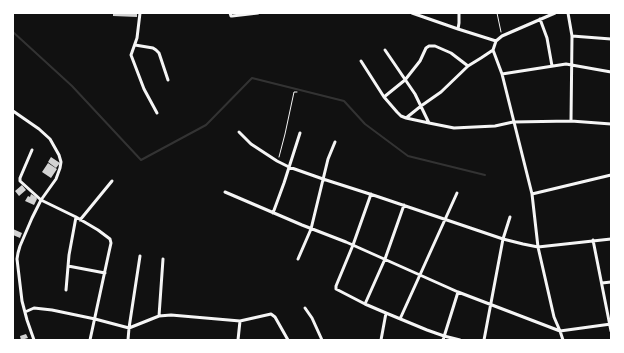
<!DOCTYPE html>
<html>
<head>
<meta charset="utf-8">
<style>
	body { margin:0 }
	#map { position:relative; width:624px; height:353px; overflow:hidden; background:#111; font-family:Mulish,sans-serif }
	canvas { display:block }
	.frame { position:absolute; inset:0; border:14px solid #fff; pointer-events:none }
</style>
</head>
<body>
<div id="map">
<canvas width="624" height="353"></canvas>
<div class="frame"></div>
</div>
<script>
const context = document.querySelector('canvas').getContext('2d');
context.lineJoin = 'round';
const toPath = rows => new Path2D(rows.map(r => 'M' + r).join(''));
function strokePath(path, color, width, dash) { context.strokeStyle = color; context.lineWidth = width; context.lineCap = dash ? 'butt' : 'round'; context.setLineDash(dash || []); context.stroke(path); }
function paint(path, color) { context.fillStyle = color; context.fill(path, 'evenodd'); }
strokePath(toPath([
	[13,32,72,86,141,160,206,125,252,78,344,101,365,124,408,156,485,175]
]), '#333', 2);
paint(toPath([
	[113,13,137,13,137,17,113,16],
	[51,157,60,163,56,168,48,162],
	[48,163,57,169,51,178,42,172],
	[22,185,26,190,19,196,15,191],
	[31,194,36,197,37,199,34,205,25,201,28,196,30,197],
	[13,229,22,233,20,238,13,235],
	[26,334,28,338,21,340,20,336]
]), '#d3d3d3');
strokePath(toPath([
	[497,13,501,32],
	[279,157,285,134,294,92,297,92]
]), '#f5f5f5', 1);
strokePath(toPath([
	[140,13,137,38,131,55,144,89,157,113],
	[230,13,231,16,232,16,258,13],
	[412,13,458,29,496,41],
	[568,13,572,36,571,121],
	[540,19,547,38,552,66],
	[458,29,459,23,459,13],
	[572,36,611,39],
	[135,45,153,48,156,50,159,53,168,80],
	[385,50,415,94,429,123],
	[493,50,502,74,532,194,538,247,554,317,560,331,563,340],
	[493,50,496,41,502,36,555,13],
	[361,61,384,97,397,112,401,116,406,118,429,123,454,128,495,126,513,122,571,121,611,124],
	[502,74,566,64,611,72],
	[384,97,405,80,420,61,426,48,429,46,435,46,451,53,468,66],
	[13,111,39,129,50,139,59,155,61,162,60,168,56,179,41,200,32,218,20,246,18,253,17,259,22,301,27,320,34,340],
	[406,118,421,106,441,92,468,66,481,58,493,50],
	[239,132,251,144,277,161,289,167,323,179,376,196,503,239,523,244,538,247,611,239],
	[32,150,20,178,20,181,41,200,76,217,98,230,110,239,111,243,109,252,90,340],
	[225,192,302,225,346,242,458,292,560,331,611,324],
	[371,194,353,245,336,286,336,289,365,304,386,313,427,330,444,336,460,340],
	[532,194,611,175],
	[273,213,284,183,300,133],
	[80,220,112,181],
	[593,240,611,331],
	[298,259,311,229,328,159,335,142],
	[68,266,105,273],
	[602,283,611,282],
	[66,290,69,255,76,217],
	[365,304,385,259,404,205],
	[305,308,312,318,322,340],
	[25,312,34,308,52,310,95,319,129,328,159,316,171,315,240,321,271,314,275,317,288,340],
	[159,316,163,259],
	[400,319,457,193],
	[128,340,129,328,140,256],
	[238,340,240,321],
	[381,340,386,313],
	[443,340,458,292],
	[484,340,503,239,510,217]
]), '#f5f5f5', 3);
</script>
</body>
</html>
